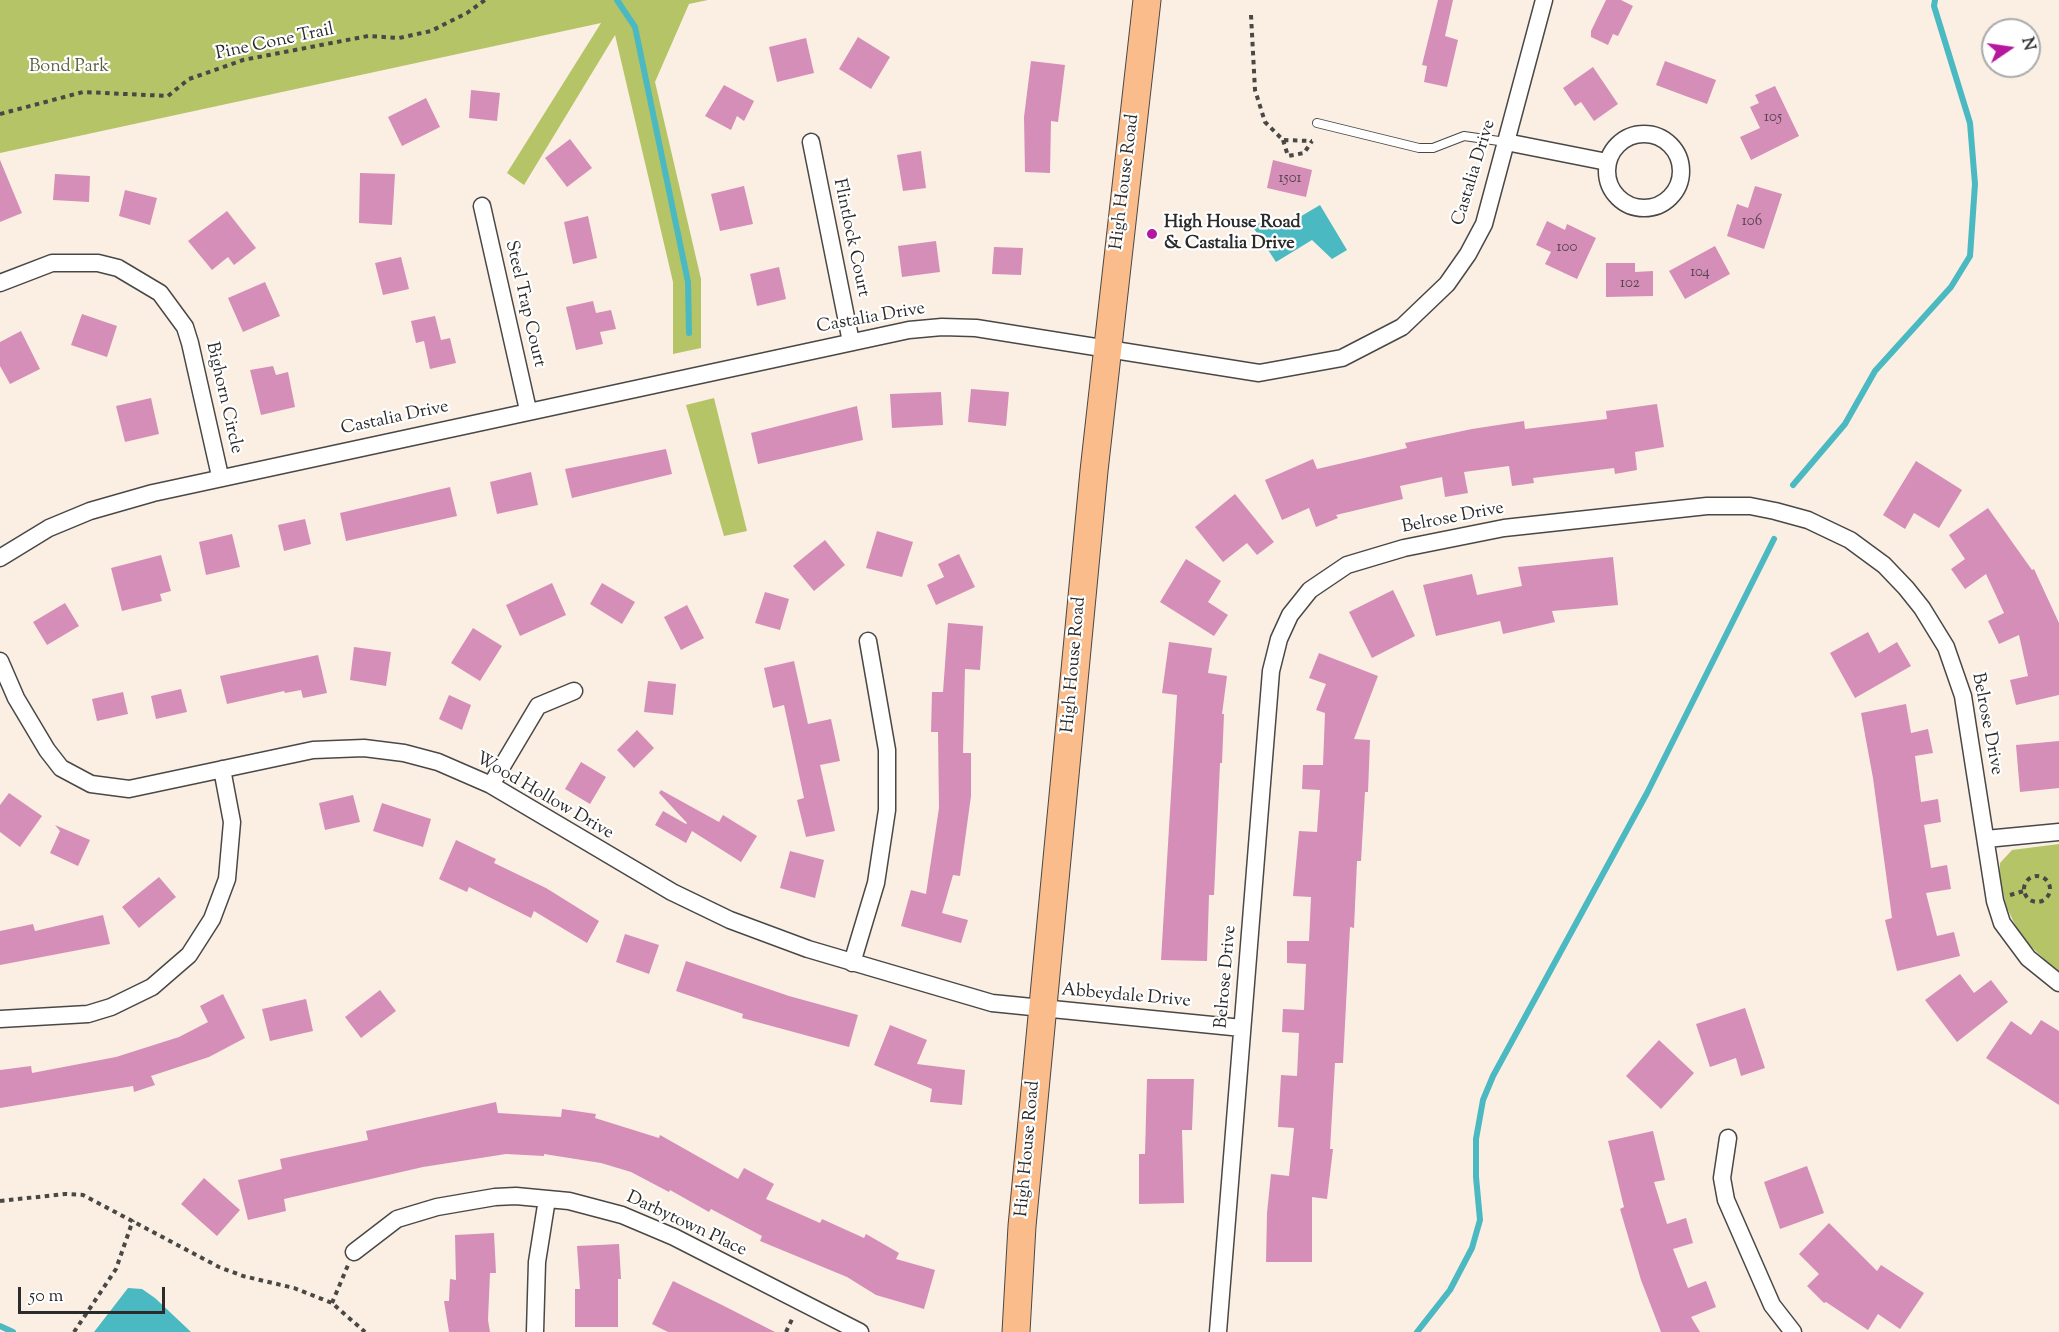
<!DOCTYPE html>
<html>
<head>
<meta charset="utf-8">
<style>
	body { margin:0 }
	#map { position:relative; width:2059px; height:1332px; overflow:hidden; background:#faefe2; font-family:"Sorts Mill Goudy",serif }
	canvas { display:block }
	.north { position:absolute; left:1981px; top:18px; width:60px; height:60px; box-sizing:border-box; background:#fff; border:2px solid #aaa; border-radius:50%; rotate:77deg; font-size:16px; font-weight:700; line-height:24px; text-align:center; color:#2b2b2b }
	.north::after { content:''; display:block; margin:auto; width:21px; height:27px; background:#b5179e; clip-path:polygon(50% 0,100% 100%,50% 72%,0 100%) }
	.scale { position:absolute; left:18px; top:1287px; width:147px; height:27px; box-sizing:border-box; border:3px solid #2b2b2b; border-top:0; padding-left:8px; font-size:18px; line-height:21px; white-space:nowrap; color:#2b2b2b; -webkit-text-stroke:4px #fff; paint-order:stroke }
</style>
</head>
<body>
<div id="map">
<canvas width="2059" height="1332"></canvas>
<div class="north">N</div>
<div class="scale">50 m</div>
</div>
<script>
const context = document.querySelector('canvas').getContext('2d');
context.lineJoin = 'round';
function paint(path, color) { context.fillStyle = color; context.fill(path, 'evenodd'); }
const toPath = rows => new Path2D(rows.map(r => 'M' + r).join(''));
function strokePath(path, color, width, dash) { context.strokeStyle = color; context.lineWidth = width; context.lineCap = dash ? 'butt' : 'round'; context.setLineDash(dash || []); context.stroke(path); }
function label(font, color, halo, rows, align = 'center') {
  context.font = font + ' "Sorts Mill Goudy",serif'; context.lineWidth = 4.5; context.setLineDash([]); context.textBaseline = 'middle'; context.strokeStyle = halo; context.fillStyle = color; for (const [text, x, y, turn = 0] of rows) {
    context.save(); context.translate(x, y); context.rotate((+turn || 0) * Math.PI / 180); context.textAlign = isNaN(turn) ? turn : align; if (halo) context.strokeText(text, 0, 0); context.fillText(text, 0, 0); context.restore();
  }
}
paint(toPath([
	[0,0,708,0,689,4,655,82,701,279,701,348,673,354,673,282,615,35,524,185,507,173,601,23,0,153],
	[714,398,747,531,724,536,686,405],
	[2059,844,2059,973,2021,937,2006,906,1999,878,2000,863,2012,850]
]), '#b5c467');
paint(toPath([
	[1320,205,1347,250,1332,259,1312,240,1276,262,1253,227,1268,218,1281,228],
	[128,1288,142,1289,155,1298,191,1332,94,1332]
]), '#4ab9c2');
strokePath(toPath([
	[617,0,635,27,688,282,689,333],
	[1793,485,1845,424,1875,371,1951,287,1970,256,1975,184,1970,123,1934,6,1935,0],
	[0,1326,13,1332],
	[1417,1332,1450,1290,1472,1248,1480,1220,1476,1177,1476,1139,1483,1100,1493,1076,1647,793,1774,539]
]), '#4ab9c2', 6);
paint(toPath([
	[1438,0,1453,0,1445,36,1458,40,1447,87,1424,82,1427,66,1422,65],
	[1606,0,1621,0,1633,6,1618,36,1613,34,1608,45,1591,37,1591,31],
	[858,37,890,57,871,89,839,69],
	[806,38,814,73,777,82,769,47],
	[1031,61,1065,65,1058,122,1051,121,1050,173,1025,172,1024,117],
	[1665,61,1716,80,1707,104,1656,85],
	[1593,67,1618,104,1594,121,1581,102,1575,106,1563,88],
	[724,85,754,101,744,121,737,116,731,130,705,116],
	[1775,86,1799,136,1751,160,1740,137,1760,128,1750,107,1759,103,1755,95],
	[471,90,500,93,497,121,469,118],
	[426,98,440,127,402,146,388,117],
	[570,139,592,168,567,187,545,158],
	[921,151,926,188,903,191,897,155],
	[0,160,22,213,0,222],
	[1273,160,1312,170,1306,197,1267,188],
	[360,173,395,174,392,225,359,223],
	[55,174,90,176,89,202,53,200],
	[744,186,753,224,720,231,711,194],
	[1755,186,1782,194,1764,249,1727,236,1737,204,1748,208],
	[125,190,157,198,150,225,119,216],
	[227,211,256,248,234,265,228,257,212,270,188,241],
	[588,216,597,258,573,264,564,222],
	[1547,221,1565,230,1567,224,1596,238,1577,279,1545,264,1551,252,1536,245],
	[936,241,940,272,902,277,898,246],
	[1715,246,1730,274,1685,299,1669,271],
	[994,247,1023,248,1021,275,992,274],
	[401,257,409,289,383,295,375,263],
	[1606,263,1635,263,1635,272,1653,271,1653,296,1606,297],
	[779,267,786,299,757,306,750,274],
	[265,282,280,316,243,332,228,298],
	[593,301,596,313,611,310,616,329,600,332,603,344,576,350,566,307],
	[82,314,117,326,107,357,71,345],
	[435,316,441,340,450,338,456,363,430,369,424,341,416,343,411,321],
	[21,331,40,369,10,384,0,366,0,342],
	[273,366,276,375,288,372,295,407,261,415,250,370],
	[971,389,1009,392,1006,426,968,422],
	[941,392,943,425,892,428,890,394],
	[151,398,159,434,125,442,116,406],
	[1657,404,1664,447,1635,452,1637,470,1615,474,1614,468,1533,478,1534,483,1512,486,1509,466,1464,472,1468,493,1445,497,1442,477,1400,486,1403,499,1336,515,1338,518,1316,527,1309,508,1282,520,1265,480,1313,459,1317,469,1407,448,1405,443,1472,429,1524,421,1525,429,1607,419,1606,411],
	[857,406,863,440,758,464,751,433],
	[666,449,672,474,572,498,565,469],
	[1916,461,1962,490,1939,528,1914,513,1905,529,1883,515],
	[531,472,538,505,497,514,490,482],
	[450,487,457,516,346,541,340,513],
	[1235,494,1274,542,1257,555,1247,543,1223,562,1195,527],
	[1988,508,2032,570,2034,569,2059,623,2059,695,2016,705,2010,680,2028,676,2019,635,1999,644,1988,621,2004,613,1986,574,1965,589,1951,569,1965,559,1949,535],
	[305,519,311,544,284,551,278,525],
	[877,531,913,542,902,577,866,568],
	[232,534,240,567,206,575,199,542],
	[825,540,845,565,814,591,793,566],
	[959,554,975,587,936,605,927,585,944,577,938,564],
	[161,555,171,591,160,594,162,601,122,611,111,568],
	[1613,557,1618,605,1552,611,1555,622,1503,634,1500,621,1436,636,1423,585,1472,574,1477,595,1522,586,1518,567],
	[1186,559,1221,581,1208,602,1228,615,1214,636,1160,602],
	[552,583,566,615,520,636,506,605],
	[602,583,635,602,622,624,590,604],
	[1393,590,1415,636,1372,658,1349,612],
	[765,592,789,599,780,630,755,623],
	[65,603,79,626,47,645,33,622],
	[687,605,704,638,681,650,664,617],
	[948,623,983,626,980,670,965,669,963,753,971,753,971,796,960,876,953,875,942,913,968,920,961,943,901,926,911,890,926,894,939,808,938,732,931,732,932,692,943,692],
	[473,628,502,646,480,681,451,663],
	[1868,632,1879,653,1897,642,1911,666,1855,698,1830,653],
	[1169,642,1212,648,1208,673,1227,676,1222,714,1224,714,1222,763,1220,763,1214,895,1209,895,1207,961,1161,960,1177,695,1162,693],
	[354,647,391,652,386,686,350,680],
	[1319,653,1378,676,1354,739,1370,740,1368,792,1365,792,1361,861,1357,861,1354,928,1350,927,1343,1063,1335,1063,1330,1149,1333,1149,1327,1199,1312,1197,1312,1262,1266,1262,1267,1213,1271,1174,1289,1176,1294,1128,1278,1127,1281,1075,1297,1076,1299,1033,1282,1032,1283,1009,1304,1010,1306,964,1287,963,1287,941,1309,941,1311,897,1293,896,1299,831,1317,832,1320,790,1302,789,1303,765,1323,765,1325,713,1316,710,1326,684,1309,678],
	[318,655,327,693,303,698,301,690,285,693,284,691,227,704,220,676],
	[794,661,808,724,831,719,840,761,820,765,835,831,806,837,797,800,804,798,784,705,773,708,764,668],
	[648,681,676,684,673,715,644,712],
	[181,689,187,712,156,719,151,696],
	[123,692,128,714,97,721,92,699],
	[449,695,471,705,462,730,439,719],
	[1906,704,1911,733,1928,729,1933,753,1915,756,1921,802,1938,799,1941,822,1924,825,1931,868,1947,865,1951,889,1926,893,1937,936,1954,932,1960,956,1897,971,1885,920,1892,918,1873,778,1861,713],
	[637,730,654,748,634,768,617,750],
	[2059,741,2059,788,2020,792,2016,745],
	[581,762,606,777,590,804,565,789],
	[661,790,719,822,723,815,757,836,741,862,692,831,686,843,655,825,663,811,686,824,687,823,659,793],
	[9,793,42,816,20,847,0,832,0,805],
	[353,795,360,822,325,830,319,803],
	[382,803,431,819,423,847,373,831],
	[55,825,90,840,78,866,50,853,60,831],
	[456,840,496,859,494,863,546,888,599,921,587,943,534,911,531,918,469,887,467,892,439,879],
	[790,851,824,860,815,898,780,888],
	[159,877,176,897,139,928,122,907],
	[103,915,110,944,0,965,0,931,33,924,35,931],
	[625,934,659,945,649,974,616,962],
	[686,961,789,996,858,1015,849,1047,742,1018,743,1014,676,991],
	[1960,974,1974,993,1991,980,2008,1002,1957,1042,1925,1000],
	[380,990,396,1011,361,1038,345,1017],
	[223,994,245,1038,209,1057,151,1076,155,1085,134,1092,133,1086,0,1108,0,1070,31,1066,32,1073,116,1057,179,1037,208,1022,200,1006],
	[306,999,313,1031,270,1041,262,1009],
	[1745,1008,1765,1068,1741,1076,1736,1058,1710,1067,1696,1024],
	[2041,1020,2059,1031,2059,1105,1986,1058,2011,1021,2031,1035],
	[890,1025,927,1040,917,1064,965,1070,962,1105,930,1102,932,1089,874,1065],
	[1659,1040,1694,1073,1661,1109,1626,1076],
	[1147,1079,1194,1079,1192,1130,1182,1130,1184,1203,1139,1204,1139,1154,1145,1154],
	[496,1102,498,1113,561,1117,562,1109,596,1114,595,1118,659,1138,660,1135,738,1179,744,1168,774,1184,766,1199,820,1223,822,1219,864,1238,866,1234,899,1253,896,1259,935,1270,924,1309,876,1295,847,1277,760,1241,762,1236,711,1209,709,1212,670,1190,669,1192,631,1172,601,1163,544,1154,544,1156,506,1154,423,1167,284,1199,286,1211,248,1220,238,1180,282,1169,280,1159,368,1140,366,1131],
	[1653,1131,1665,1180,1654,1182,1667,1224,1686,1218,1693,1243,1673,1249,1688,1288,1706,1281,1716,1307,1691,1317,1700,1332,1661,1332,1641,1280,1620,1209,1624,1207,1608,1141],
	[1807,1166,1824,1213,1780,1229,1764,1182],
	[204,1178,240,1210,217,1236,181,1204],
	[1829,1223,1877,1271,1881,1265,1924,1293,1900,1329,1878,1314,1868,1330,1826,1302,1824,1303,1807,1286,1819,1274,1799,1254],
	[494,1233,496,1273,490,1273,488,1320,490,1332,449,1332,444,1301,449,1301,450,1279,456,1280,455,1235],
	[619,1244,621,1279,618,1279,618,1327,575,1327,575,1289,580,1289,577,1246],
	[673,1281,722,1305,775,1332,668,1332,652,1324]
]), '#d58eb8');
const service = toPath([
	[1317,123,1419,148,1433,148,1464,136,1506,142]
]);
const minor = toPath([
	'1607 171a37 37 0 1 1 74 0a37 37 0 1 1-74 0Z',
	[811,142,851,342],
	[1506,142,1607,162],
	[482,206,528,410],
	[0,283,52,263,98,263,118,268,160,293,185,327,190,343,220,476],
	[0,558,49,528,90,511,153,493,909,330,942,327,976,328,1259,373,1342,358,1402,327,1447,284,1468,254,1484,224,1544,0],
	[0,661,16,698,47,750,61,768,91,784,129,789,313,750,364,748,404,753,438,762,491,785,672,892,730,920,808,949,992,1003,1242,1028],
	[491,785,538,706,574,691],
	[1986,839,2059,832],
	[852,963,876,883,887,810,887,750,868,641],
	[0,1019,88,1014,111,1007,152,987,189,955,212,919,227,879,232,822,222,769],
	[1728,1138,1722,1178,1726,1200,1772,1305,1793,1332],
	[354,1252,397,1219,437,1207,495,1197,516,1196,569,1201,622,1215,674,1237,860,1332],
	[535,1332,537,1262,547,1199],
	[1218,1332,1271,671,1279,639,1290,615,1310,590,1347,565,1404,548,1504,528,1707,506,1750,506,1775,511,1808,520,1850,540,1884,565,1906,588,1922,608,1946,647,1963,696,1995,901,2002,923,2028,958,2059,983]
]);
const primary = toPath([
	[1016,1332,1022,1226,1094,471,1147,0]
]);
strokePath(service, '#4a4846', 10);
strokePath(minor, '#4a4846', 19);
strokePath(primary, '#4a4846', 29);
strokePath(toPath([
	[1251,15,1255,90,1265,122,1283,140,1312,141],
	[0,114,83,92,168,96,189,79,243,60,368,36,399,38,431,31,467,13,485,0],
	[1283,140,1288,156,1304,153,1312,141],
	'2024 889a13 13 0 1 1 26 0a13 13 0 1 1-26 0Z',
	[2010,895,2024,891],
	[0,1201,65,1194,83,1195,219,1267,243,1276,294,1288,332,1303,365,1332],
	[332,1303,348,1265],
	[74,1332,116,1269,133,1220],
	[786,1332,793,1317]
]), '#4a4846', 4, [4.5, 4.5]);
strokePath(service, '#fff', 8);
strokePath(minor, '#fff', 16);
strokePath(primary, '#fabc8b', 27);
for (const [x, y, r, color] of [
	[1152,234,6,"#b5179e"]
]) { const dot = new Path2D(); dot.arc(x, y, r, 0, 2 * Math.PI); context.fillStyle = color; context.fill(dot); strokePath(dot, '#fff', 2); }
label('15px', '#56444e', null, [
	["105",1773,118],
	["1501",1290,179],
	["106",1752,222],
	["100",1567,248],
	["104",1700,273],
	["102",1630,284]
]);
label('18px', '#2b2b2b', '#fff', [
	["Pine Cone Trail",275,43,-12],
	["Castalia Drive",1475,173,-73],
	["High House Road",1126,182,-83],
	["Flintlock Court",850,238,78],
	["Steel Trap Court",524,304,77],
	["Castalia Drive",871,319,-10],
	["Bighorn Circle",223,398,77],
	["Castalia Drive",395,419,-12],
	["Belrose Drive",1453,519,-11],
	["High House Road",1075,665,-85],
	["Belrose Drive",1986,724,79],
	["Wood Hollow Drive",544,797,30],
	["Belrose Drive",1227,977,-85],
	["Abbeydale Drive",1126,997,5],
	["High House Road",1029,1149,-85],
	["Darbytown Place",686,1225,25]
]);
label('18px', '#5b6140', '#fff', [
	["Bond Park",69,68]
]);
label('bold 18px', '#2b2b2b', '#fff', [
	["High House Road",1164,224],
	["& Castalia Drive",1164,245]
], 'left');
</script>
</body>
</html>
